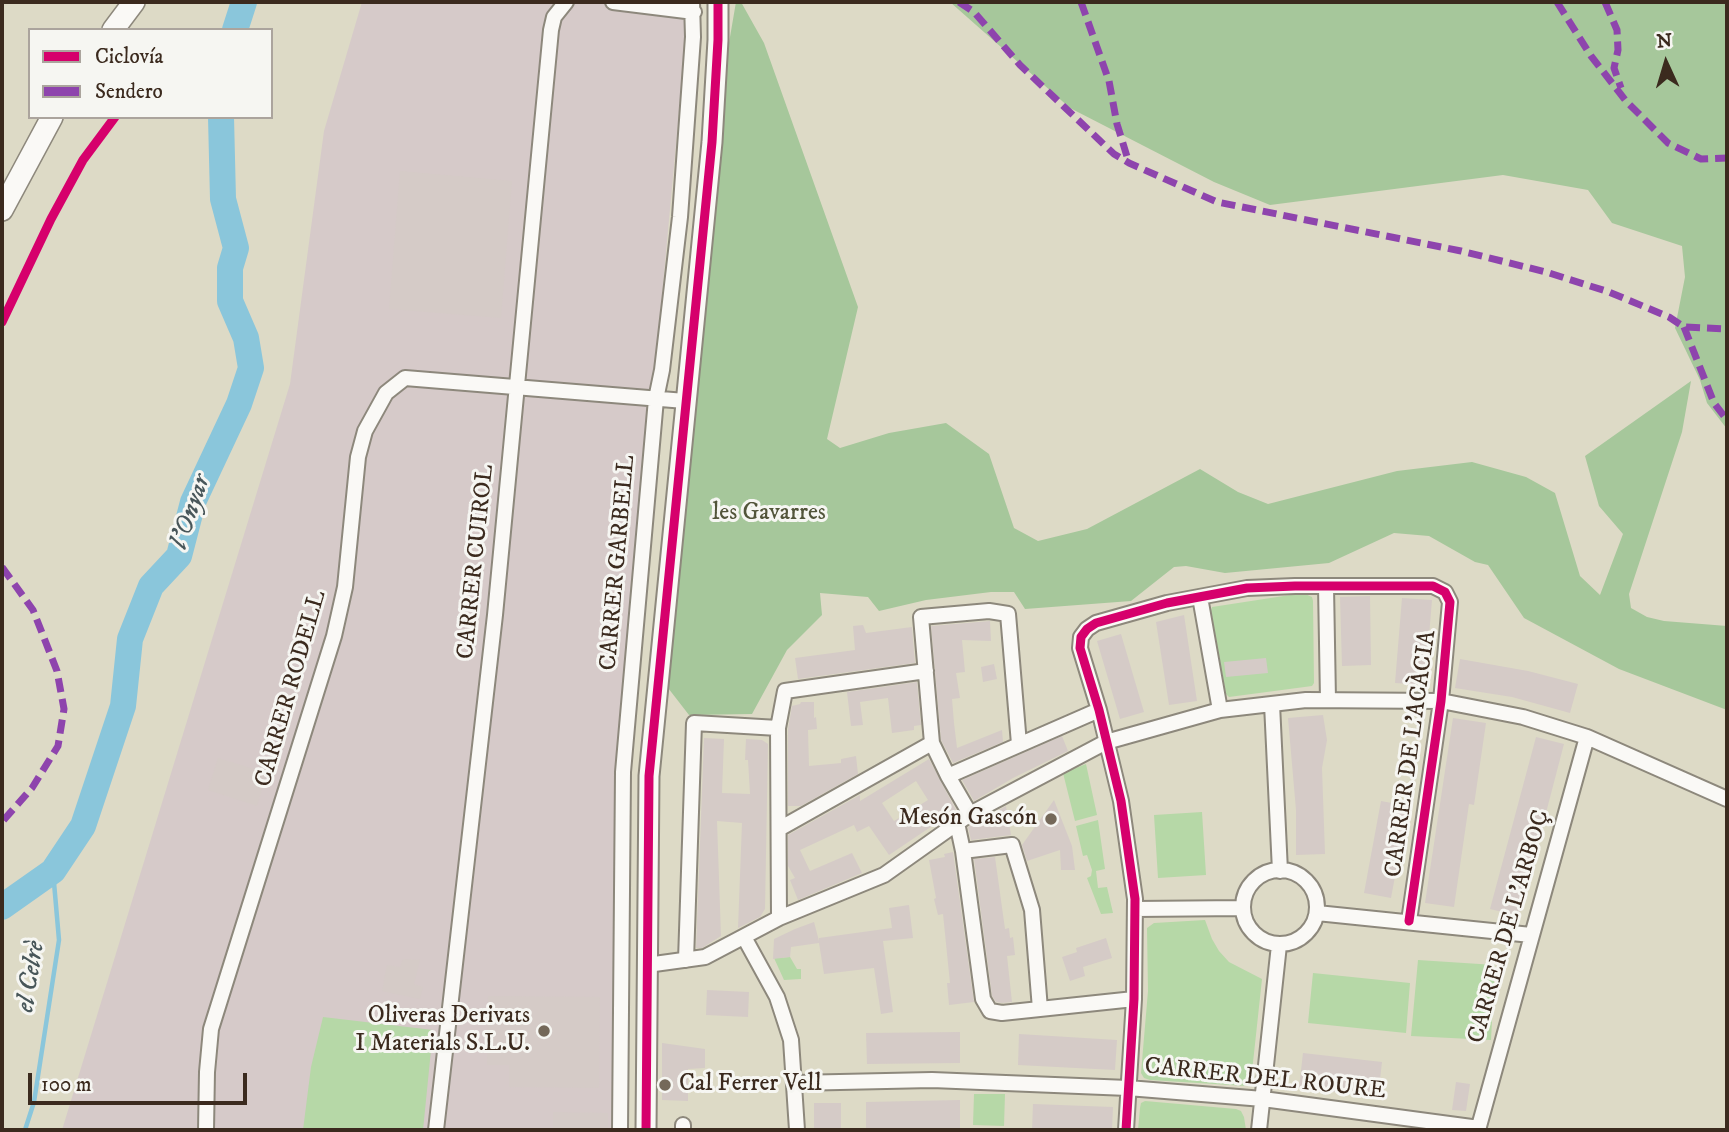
<!DOCTYPE html>
<html>
<head>
<meta charset="utf-8">
<style>
	body { margin:0 }
	#map { position:relative; width:1729px; height:1132px; overflow:hidden; background:#dddac6; font-family:"IM FELL DW Pica",serif }
	canvas { display:block }
	.frame { position:absolute; inset:0; border:4px solid #3b2a1e; pointer-events:none }
	.legend { position:absolute; left:28px; top:28px; width:245px; height:91px; box-sizing:border-box; background:#f6f6f2; border:2px solid #aba49d; margin:0; padding:9px 12px; list-style:none; font-size:21px; color:#3b2a1e }
	.legend li { display:flex; align-items:center; gap:14px; height:35px }
	.legend b { width:35px; border:2px solid #aba49d }
	.north { position:absolute; left:1631px; top:28px; width:70px; height:70px; -webkit-text-stroke:5px #f6f6f2; paint-order:stroke; rotate:356deg; font-size:19px; font-weight:700; line-height:28px; text-align:center; color:#3b2a1e }
	.north::after { content:''; display:block; margin:auto; width:24px; height:32px; background:#3b2a1e; clip-path:polygon(50% 0,100% 100%,50% 72%,0 100%) }
	.scale { position:absolute; left:28px; top:1073px; width:219px; height:32px; box-sizing:border-box; border:4px solid #3b2a1e; border-top:0; padding-left:9px; font-size:21px; line-height:24px; white-space:nowrap; color:#3b2a1e; -webkit-text-stroke:5px #f6f6f2; paint-order:stroke }
</style>
</head>
<body>
<div id="map">
<canvas width="1729" height="1132"></canvas>
<div class="frame"></div>
<ul class="legend">
<li><b style="height:9px;background:#d6006c"></b>Ciclovía</li>
<li><b style="height:9px;background:#8e44ad"></b>Sendero</li>
</ul>
<div class="north">N</div>
<div class="scale">100 m</div>
</div>
<script>
const context = document.querySelector('canvas').getContext('2d');
context.lineJoin = 'round';
function paint(path, color) { context.fillStyle = color; context.fill(path, 'evenodd'); }
const toPath = rows => new Path2D(rows.map(r => 'M' + r).join(''));
function strokePath(path, color, width, dash) { context.strokeStyle = color; context.lineWidth = width; context.lineCap = dash ? 'butt' : 'round'; context.setLineDash(dash || []); context.stroke(path); }
function label(font, color, halo, rows, align = 'center') {
  context.font = font + ' "IM FELL DW Pica",serif'; context.lineWidth = 6; context.setLineDash([]); context.textBaseline = 'middle'; context.strokeStyle = halo; context.fillStyle = color; for (const [text, x, y, turn = 0] of rows) {
    context.save(); context.translate(x, y); context.rotate((+turn || 0) * Math.PI / 180); context.textAlign = isNaN(turn) ? turn : align; if (halo) context.strokeText(text, 0, 0); context.fillText(text, 0, 0); context.restore();
  }
}
paint(toPath([
	[362,2,683,2,686,36,618,772,614,1130,62,1130,290,384,324,131]
]), '#d6cac9');
paint(toPath([
	[1303,593,1312,597,1313,601,1314,683,1312,686,1229,697,1226,694,1211,611,1212,607],
	[1086,764,1097,815,1075,821,1063,773],
	[1202,812,1206,875,1158,878,1154,815],
	[1098,820,1105,869,1096,871,1098,888,1107,887,1113,913,1101,914,1087,878,1091,876,1092,870,1087,855,1083,856,1076,826],
	[1205,920,1212,939,1219,951,1229,962,1262,979,1251,1081,1246,1086,1150,1080,1144,1078,1141,1073,1148,991,1147,928,1154,923],
	[790,957,797,969,801,969,801,979,784,980,774,958],
	[1418,960,1495,965,1491,1040,1411,1036],
	[1313,973,1410,983,1406,1033,1308,1023],
	[323,1017,433,1030,423,1130,303,1130,311,1067],
	[974,1094,1005,1094,1004,1126,973,1125],
	[1145,1101,1236,1109,1241,1111,1244,1117,1246,1130,1138,1130,1140,1108,1141,1103]
]), '#b6d8a7');
paint(toPath([
	[736,2,741,2,764,43,858,307,827,439,840,448,889,433,946,423,989,454,1014,528,1038,541,1087,529,1200,469,1238,492,1268,504,1397,471,1472,462,1526,477,1555,493,1580,576,1600,595,1623,534,1599,506,1585,456,1691,381,1682,432,1629,594,1631,608,1647,617,1664,621,1727,626,1727,710,1619,669,1524,618,1488,565,1475,562,1429,536,1394,533,1329,563,1225,573,1186,566,1174,567,1131,601,1025,609,1014,592,991,592,926,600,879,611,868,597,820,593,822,615,787,650,752,714,689,715,658,675,712,142],
	[950,2,1727,2,1727,429,1707,403,1700,380,1675,328,1685,277,1682,246,1612,223,1588,190,1503,175,1270,205,1214,182,1070,108]
]), '#a6c79b');
strokePath(toPath([
	[25,1130,34,1102,59,940,53,871]
]), '#8ac6db', 4.5);
strokePath(toPath([
	[235,30,244,2],
	[2,907,53,871,83,826,123,706,130,639,151,586,179,556,193,502,239,404,251,368,246,338,230,301,230,268,236,248,223,199,221,117]
]), '#8ac6db', 26);
paint(toPath([
	[400,171,512,181,501,318,389,309],
	[1370,596,1371,665,1342,666,1340,597],
	[1402,598,1432,600,1425,685,1395,683],
	[1184,615,1197,701,1169,705,1156,622],
	[990,621,991,641,962,640,965,672,956,673,960,698,952,699,954,723,957,748,1002,730,1003,742,953,763,941,740,931,626],
	[863,625,866,633,912,627,915,663,798,679,795,658,855,650,853,626],
	[1121,634,1144,712,1120,719,1097,641],
	[1266,658,1268,673,1226,677,1224,662],
	[1460,659,1528,671,1578,684,1570,713,1512,697,1455,688],
	[994,664,997,679,983,682,981,667],
	[917,682,921,725,914,726,914,730,892,733,888,698,860,702,863,725,851,726,847,692],
	[801,702,814,702,814,718,816,717,817,729,808,730,809,766,841,763,841,759,856,756,858,774,801,806,788,806,788,729,792,706,800,704],
	[1323,715,1327,740,1322,768,1325,854,1296,855,1296,810,1288,718],
	[1453,718,1486,723,1474,805,1469,804,1454,907,1425,903],
	[1062,736,1068,751,1013,778,974,801,962,780],
	[1536,737,1564,744,1519,916,1490,909],
	[704,738,724,739,722,793,750,794,748,760,745,760,746,739,762,740,768,744,765,909,760,917,738,928,742,823,717,821,721,936,702,948,696,948],
	[218,758,267,773,257,806,208,790],
	[929,759,956,810,889,855,869,826,857,832,854,825,800,850,810,871,852,853,862,873,798,900,790,880,795,878,788,866,788,835,860,795,860,801],
	[916,781,928,800,894,821,882,803],
	[1054,800,1072,846,1075,870,1061,870,1060,850,1027,861,1022,845],
	[1381,801,1408,806,1391,898,1364,893],
	[1006,806,1011,835,971,840,968,827],
	[953,852,974,1002,949,1005,947,983,950,983,943,914,938,915,934,899,936,898,929,860,945,857,944,854],
	[995,857,1005,929,1009,928,1010,938,1013,937,1015,955,1007,956,1012,1002,1002,1003,996,1002,992,996,974,859],
	[909,905,913,938,883,941,893,1012,881,1014,874,968,824,974,819,943,791,947,790,957,773,959,774,939,795,929,814,922,819,941,819,938,892,928,889,908],
	[1106,938,1112,958,1083,967,1085,976,1070,981,1062,957,1077,952,1076,948],
	[403,959,420,960,414,984,423,987,420,999,382,991,387,965,400,967],
	[707,990,749,992,748,1017,706,1015],
	[488,996,600,997,599,1088,509,1087,509,1065,487,1065],
	[960,1032,960,1063,867,1064,866,1033],
	[1019,1034,1117,1040,1115,1070,1018,1065],
	[662,1043,705,1049,705,1068,688,1069,688,1101,662,1100],
	[1303,1053,1382,1062,1378,1097,1299,1088],
	[1456,1082,1470,1084,1466,1111,1452,1110],
	[960,1100,960,1129,866,1129,866,1102],
	[814,1103,841,1103,841,1130,814,1130],
	[1033,1104,1113,1107,1112,1130,1032,1130],
	[553,1112,608,1113,608,1130,553,1130]
]), '#d5cbc7');
const minor = toPath([
	[613,2,694,12],
	[1326,586,1328,700],
	[1200,597,1220,710],
	[1272,704,1280,871],
	[948,776,1099,710],
	[970,814,948,776,932,743,921,617,989,611,1008,614,1019,744],
	[957,823,963,851,983,999,990,1011,1002,1013,1134,999],
	[779,829,932,743],
	[963,851,1012,845,1032,910,1040,1009],
	'1243 907a37 37 0 1 1 74 0a37 37 0 1 1-74 0Z',
	[1135,909,1243,908],
	[1317,913,1531,935],
	[779,918,778,728,785,691,926,671],
	[744,937,777,997,791,1040,797,1130],
	[686,960,694,723,778,728],
	[647,965,705,957,779,918,884,875,970,814,1106,742,1220,710,1306,700,1441,701,1523,717,1587,737,1727,799],
	[794,1083,932,1080,1128,1088,1263,1099,1479,1128],
	[206,1130,207,1072,211,1029,334,636,345,587,358,457,365,431,386,393,405,378,685,401],
	[436,1130,495,615,551,30,554,17,566,2],
	[620,1130,623,772,656,399,662,370,680,217,693,37,692,2],
	[683,1130,683,1125],
	[1126,1130,1134,999,1135,899,1121,801,1099,710,1080,648,1081,637,1087,629,1096,623,1167,603,1247,588,1295,586,1433,586,1445,592,1450,602,1441,701,1409,921],
	[1259,1130,1279,945],
	[1478,1130,1587,737]
]);
const major = toPath([
	[646,1130,649,776,712,142,718,40,718,2]
]);
const highway = toPath([
	[113,30,134,2],
	[2,210,52,117]
]);
strokePath(minor, '#8d887c', 18);
strokePath(major, '#8d887c', 23);
strokePath(highway, '#8d887c', 24);
strokePath(minor, '#faf9f6', 14);
strokePath(major, '#faf9f6', 19);
strokePath(highway, '#faf9f6', 21);
strokePath(toPath([
	[959,2,974,12,1020,65,1114,154,1129,163,1217,202,1461,251,1546,272,1609,292,1669,317,1684,327,1727,329],
	[1081,2,1109,81,1117,124,1129,163],
	[1557,2,1591,56,1626,101,1668,143,1701,159,1727,158],
	[1605,2,1617,30,1618,50,1614,68,1621,88],
	[1684,327,1714,403,1727,420],
	[2,567,33,610,57,671,64,709,58,746,32,788,2,822]
]), '#8e44ad', 7, [14, 7]);
strokePath(toPath([
	[2,322,51,219,83,160,115,117],
	[646,1130,649,776,712,142,718,40,718,2],
	[1126,1130,1134,999,1135,899,1121,801,1099,710,1080,648,1081,637,1087,629,1096,623,1167,603,1247,588,1295,586,1433,586,1445,592,1450,602,1441,701,1409,921]
]), '#d6006c', 9);
for (const [x, y, r, color] of [
	[1051,819,7,"#746859"],
	[544,1031,7,"#746859"],
	[665,1085,7,"#746859"]
]) { const dot = new Path2D(); dot.arc(x, y, r, 0, 2 * Math.PI); context.fillStyle = color; context.fill(dot); strokePath(dot, '#f6f6f2', 2.5); }
label('24px', '#52553a', '#f6f6f2', [
	["les Gavarres",769,514]
]);
label('24px', '#3b2a1e', '#f6f6f2', [
	["CARRER CUIROL",477,562,-84],
	["CARRER GARBELL",619,563,-85],
	["CARRER RODELL",292,689,-74],
	["CARRER DE L'ACÀCIA",1412,754,-82],
	["CARRER DE L'ARBOÇ",1510,927,-74],
	["CARRER DEL ROURE",1265,1080,6]
]);
label('24px', '#3b2a1e', '#f6f6f2', [
	["Mesón Gascón",1037,819],
	["Oliveras Derivats",530,1017],
	["I Materials S.L.U.",530,1045],
	["Cal Ferrer Vell",679,1085,"left"]
], 'right');
label('italic 26px', '#485659', '#f6f6f2', [
	["l'Onyar",192,512,-71],
	["el Celrè",32,977,-81]
]);
</script>
</body>
</html>
